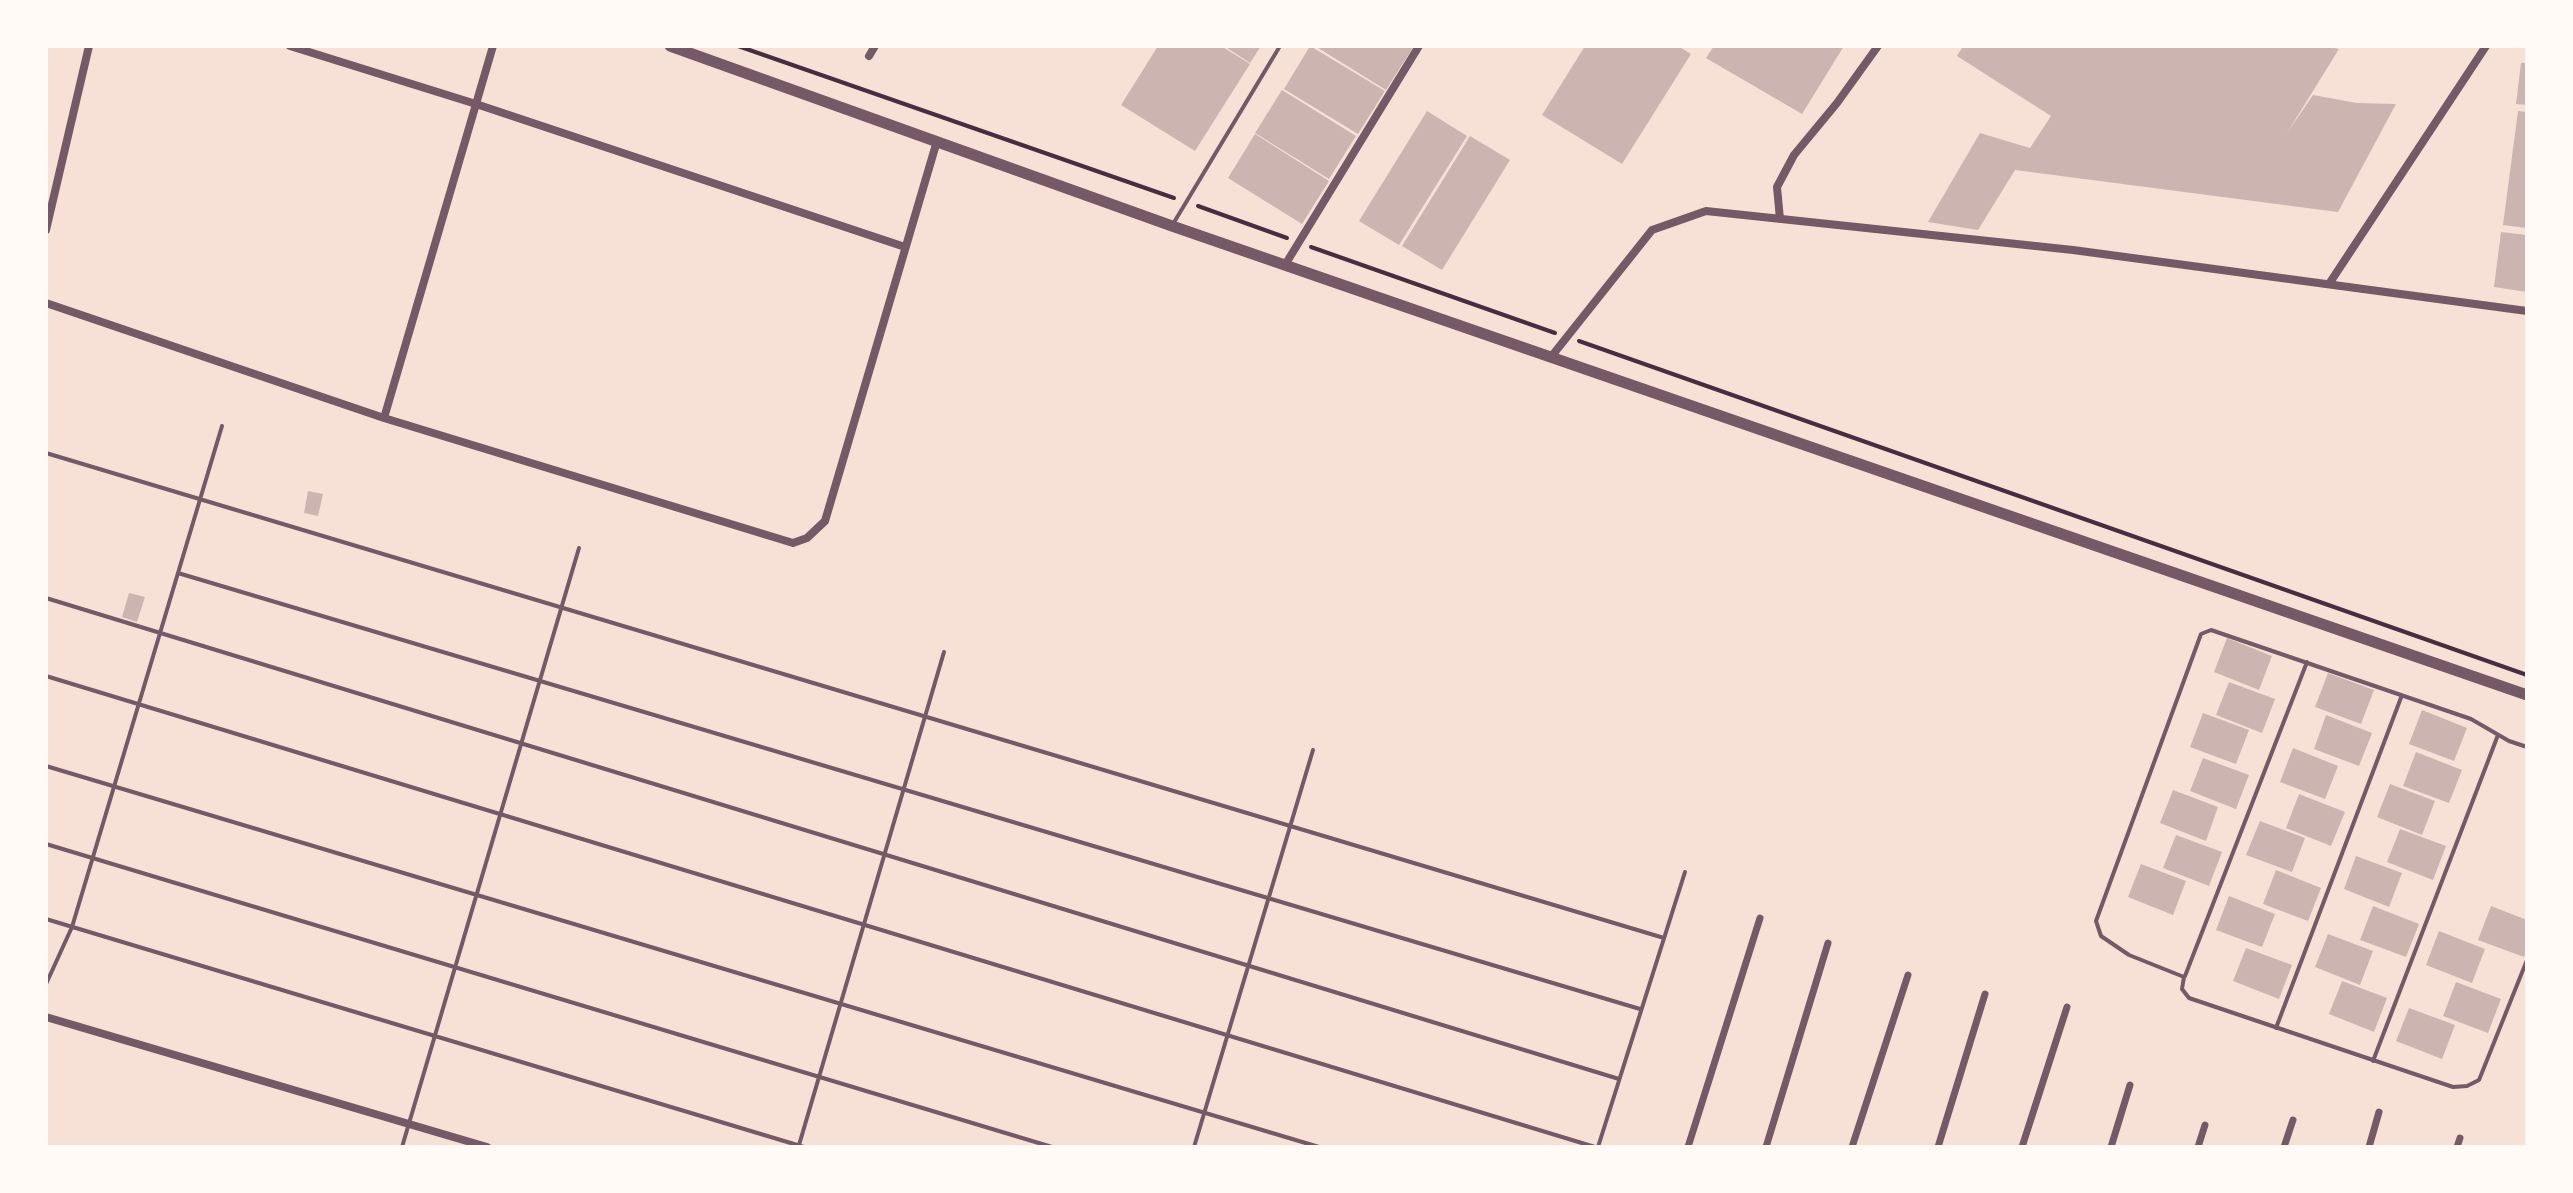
<!DOCTYPE html>
<html>
<head>
<meta charset="utf-8">
<style>
	body { margin:0 }
	#map { position:relative; width:2573px; height:1193px; overflow:hidden; background:#f7e1d7; font-family:Montserrat,sans-serif }
	canvas { display:block }
	.frame { position:absolute; inset:0; border:48px solid #fffaf5; pointer-events:none }
</style>
</head>
<body>
<div id="map">
<canvas width="2573" height="1193"></canvas>
<div class="frame"></div>
</div>
<script>
const context = document.querySelector('canvas').getContext('2d');
context.lineJoin = 'round';
function paint(path, color) { context.fillStyle = color; context.fill(path, 'evenodd'); }
const toPath = rows => new Path2D(rows.map(r => 'M' + r).join(''));
function strokePath(path, color, width, dash) { context.strokeStyle = color; context.lineWidth = width; context.lineCap = dash ? 'butt' : 'round'; context.setLineDash(dash || []); context.stroke(path); }
paint(toPath([
	[1158,46,1221,46,1250,64,1195,151,1121,105],
	[1224,46,1261,46,1250,63],
	[1310,46,1385,91,1358,134,1284,89],
	[1315,46,1414,46,1386,90],
	[1585,46,1678,46,1691,54,1622,164,1542,115],
	[1714,46,1844,46,1802,114,1706,58],
	[1963,46,2324,46,2339,49,2287,133,2313,95,2357,103,2396,104,2338,212,2015,170,1978,230,1928,222,1980,133,2030,148,2051,116,1957,56],
	[2521,63,2527,63,2527,105,2516,104],
	[1282,90,1356,136,1329,179,1255,133],
	[1427,111,1467,136,1399,245,1359,221],
	[2518,111,2527,112,2527,228,2503,225],
	[1255,134,1329,181,1302,224,1228,178],
	[1470,136,1510,160,1442,270,1402,246],
	[2501,232,2527,235,2527,292,2494,287],
	[308,491,323,494,318,516,304,513],
	[129,593,145,597,137,622,122,617],
	[2227,638,2272,656,2259,690,2214,672],
	[2328,673,2374,690,2361,724,2315,707],
	[2229,682,2275,699,2262,733,2216,715],
	[2422,710,2467,728,2454,761,2409,744],
	[2203,713,2249,730,2236,764,2190,747],
	[2326,715,2372,733,2359,766,2314,749],
	[2293,748,2338,766,2325,799,2280,782],
	[2416,752,2462,770,2449,803,2403,786],
	[2203,758,2249,775,2236,809,2190,791],
	[2390,784,2435,801,2422,835,2377,817],
	[2173,790,2218,807,2206,841,2160,823],
	[2299,794,2345,812,2331,846,2286,828],
	[2260,821,2305,838,2292,872,2246,855],
	[2400,829,2446,846,2433,880,2387,862],
	[2176,835,2222,852,2209,886,2163,868],
	[2356,856,2402,873,2389,907,2344,889],
	[2141,864,2186,881,2173,915,2128,897],
	[2276,870,2321,888,2308,921,2263,904],
	[2229,896,2275,914,2262,947,2216,930],
	[2373,906,2419,924,2406,957,2360,940],
	[2491,906,2527,920,2527,949,2524,957,2478,940],
	[2439,931,2485,949,2472,983,2426,965],
	[2328,934,2373,951,2360,985,2315,967],
	[2246,948,2292,965,2279,999,2233,981],
	[2342,981,2387,998,2374,1032,2329,1014],
	[2456,982,2501,999,2488,1033,2443,1016],
	[2409,1008,2455,1025,2442,1059,2396,1041]
]), '#ccb4b1');
strokePath(toPath([
	[738,46,1174,198],
	[1198,206,1287,238],
	[1311,247,1555,333],
	[1579,341,2527,675]
]), '#4a2c40', 4);
strokePath(toPath([
	[1173,224,1280,46],
	[46,453,1664,938],
	[178,573,1640,1009],
	[46,598,1619,1079],
	[46,676,1595,1147],
	[2527,747,2509,741,2471,719,2211,630,2201,634,2096,921,2101,936,2129,955,2184,977,2182,989,2189,998,2453,1087,2467,1086,2479,1080,2527,960],
	[46,766,1319,1147],
	[46,844,1052,1147],
	[46,919,804,1147],
	[2185,976,2307,662],
	[46,984,72,927,222,426],
	[2276,1028,2402,695],
	[2373,1061,2498,735],
	[799,1145,944,652],
	[402,1147,579,548],
	[1194,1147,1313,750],
	[1598,1147,1685,872]
]), '#755966', 4);
strokePath(toPath([
	[1688,1147,1760,918],
	[1766,1147,1828,943],
	[1852,1147,1908,975],
	[1938,1147,1985,994],
	[2022,1147,2067,1007],
	[2111,1147,2130,1085],
	[2198,1147,2205,1125],
	[2284,1147,2293,1120],
	[2369,1147,2379,1112],
	[2457,1147,2460,1138]
]), '#755966', 7);
strokePath(toPath([
	[290,46,476,104,905,247],
	[869,56,875,46],
	[1780,219,1777,187,1794,155,1837,103,1878,46],
	[46,230,89,46],
	[1285,265,1419,46],
	[2329,284,2486,46],
	[46,303,384,418,793,543,807,538,825,521,937,141],
	[1551,357,1652,230,1706,211,2073,250,2527,311],
	[384,418,493,46],
	[46,1017,487,1147]
]), '#755966', 8);
strokePath(toPath([
	[670,46,1172,226,2527,695]
]), '#755966', 11);
</script>
</body>
</html>
